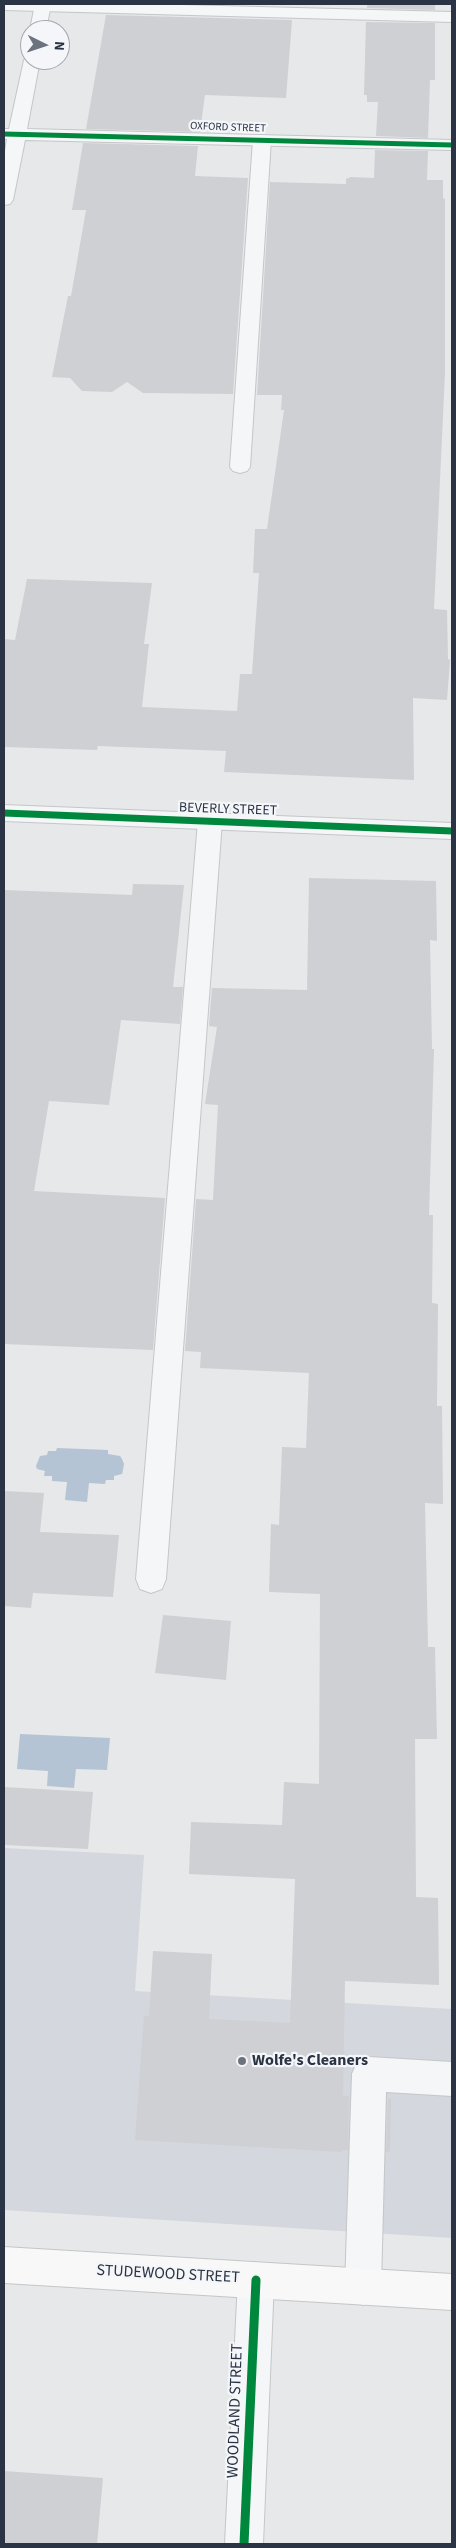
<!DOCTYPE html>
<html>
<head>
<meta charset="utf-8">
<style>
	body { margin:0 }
	#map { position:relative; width:456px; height:2548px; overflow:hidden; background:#e6e8ea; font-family:"Source Sans 3",sans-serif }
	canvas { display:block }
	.frame { position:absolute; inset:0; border:5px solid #2b3445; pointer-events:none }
	.north { position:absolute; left:20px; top:20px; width:50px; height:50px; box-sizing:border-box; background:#f4f6f9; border:1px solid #a4a8b1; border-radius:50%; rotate:94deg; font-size:14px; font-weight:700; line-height:20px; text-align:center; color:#2b3445 }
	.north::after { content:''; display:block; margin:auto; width:18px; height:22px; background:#6c737f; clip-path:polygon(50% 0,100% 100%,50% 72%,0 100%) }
</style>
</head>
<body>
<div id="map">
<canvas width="456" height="2548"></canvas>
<div class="frame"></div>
<div class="north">N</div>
</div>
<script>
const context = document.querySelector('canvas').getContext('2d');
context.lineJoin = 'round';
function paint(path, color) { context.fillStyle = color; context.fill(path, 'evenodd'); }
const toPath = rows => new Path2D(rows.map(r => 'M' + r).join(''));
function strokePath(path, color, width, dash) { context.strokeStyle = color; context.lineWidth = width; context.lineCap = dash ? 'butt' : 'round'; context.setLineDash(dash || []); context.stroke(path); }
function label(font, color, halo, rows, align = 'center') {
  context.font = font + ' "Source Sans 3",sans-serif'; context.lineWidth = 4.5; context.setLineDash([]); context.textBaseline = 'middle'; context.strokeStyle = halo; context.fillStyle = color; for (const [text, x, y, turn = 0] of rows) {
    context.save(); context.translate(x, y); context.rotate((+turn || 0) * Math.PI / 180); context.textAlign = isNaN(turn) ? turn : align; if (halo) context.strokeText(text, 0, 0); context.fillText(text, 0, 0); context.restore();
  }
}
paint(toPath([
	[4,1848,144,1855,135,1991,452,2009,452,2238,4,2210]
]), '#d4d7dd');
paint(toPath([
	[57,1448,108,1450,108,1454,120,1456,122,1459,124,1464,123,1470,122,1474,114,1476,114,1480,106,1480,105,1484,89,1483,87,1502,65,1500,67,1482,52,1481,52,1476,44,1476,45,1471,37,1469,36,1466,40,1456,47,1455,48,1451,56,1451],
	[20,1734,110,1738,107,1770,76,1769,74,1788,47,1786,48,1771,17,1769]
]), '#b4c4d5');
paint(toPath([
	[367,4,435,4,435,10,367,8],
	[106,15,292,20,286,98,205,95,200,132,86,129],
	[366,22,435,23,435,80,430,80,428,138,376,136,378,102,367,102,367,95,364,95],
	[83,143,198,146,195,176,248,178,233,394,143,393,127,382,112,392,82,391,70,378,52,377,68,296,71,296,86,210,72,210],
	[375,150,428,151,427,180,443,180,443,198,445,199,445,373,434,609,447,610,448,659,450,660,447,700,413,698,414,780,224,772,226,751,98,746,97,750,4,747,4,639,15,640,27,579,152,583,144,644,149,644,142,707,237,711,240,674,252,674,259,573,253,573,255,529,267,529,284,410,281,410,282,395,257,395,270,182,346,184,346,179,351,177,374,178],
	[309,878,436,881,437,941,430,940,432,1049,434,1049,429,1215,433,1215,432,1303,438,1304,437,1406,442,1406,443,1504,425,1503,428,1647,435,1647,437,1739,415,1739,416,1897,438,1898,439,1985,345,1981,343,2096,349,2096,348,2150,342,2150,342,2152,135,2140,144,2016,149,2016,153,1951,212,1954,209,2019,290,2023,295,1879,189,1874,191,1822,282,1825,284,1782,319,1784,320,1594,269,1592,271,1524,279,1525,282,1447,306,1448,309,1373,200,1368,201,1352,185,1351,196,1199,213,1200,218,1105,205,1104,217,1027,209,1026,212,988,307,990],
	[133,884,184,885,173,987,183,987,180,1024,121,1020,109,1105,49,1101,34,1191,165,1198,153,1350,4,1344,4,890,132,895],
	[4,1491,44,1493,40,1532,119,1535,113,1597,33,1593,31,1608,4,1606],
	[163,1615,231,1621,226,1680,155,1673],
	[4,1787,93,1792,88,1849,4,1845],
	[388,2098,391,2099,390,2152,386,2152],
	[4,2471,103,2478,97,2544,4,2544]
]), '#ced0d3');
const service = toPath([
	[4,4,143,4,452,12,452,22,4,10,4,4],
	[262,135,268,136,271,140,250,467,247,471,240,473,233,471,230,467,253,140,256,136,262,135],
	[210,813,218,815,222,821,166,1579,162,1589,151,1593,140,1589,136,1579,198,821,202,815,210,813],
	[369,2057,452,2062,452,2096,386,2092,381,2287,376,2300,363,2305,350,2300,345,2287,352,2074,357,2062,369,2057]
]);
const minor = toPath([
	[35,4,51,4,46,30,30,30,35,4],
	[30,55,30,60,40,60,27,129,452,140,452,150,25,140,13,200,10,204,4,205,4,157,7,139,4,139,4,129,9,129,24,60,30,55],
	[4,805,452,823,452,839,4,821,4,805],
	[256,2262,269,2267,274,2280,263,2544,225,2544,238,2280,243,2267,256,2262]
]);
const secondary = toPath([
	[4,2247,452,2274,452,2310,4,2283,4,2247]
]);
strokePath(service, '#c4c6c8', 2);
strokePath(minor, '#c4c6c8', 2);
strokePath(secondary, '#c4c6c8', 2);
paint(service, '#f5f6f7');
paint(minor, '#f5f6f7');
paint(secondary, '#f8f8f8');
strokePath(toPath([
	[4,134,452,145]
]), '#00873e', 5);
strokePath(toPath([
	[4,813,452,831]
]), '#00873e', 7);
strokePath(toPath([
	[244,2544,256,2280]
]), '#00873e', 9);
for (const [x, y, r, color] of [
	[242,2061,5,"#6c737f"]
]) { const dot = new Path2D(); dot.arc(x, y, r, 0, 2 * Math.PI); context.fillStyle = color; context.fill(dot); strokePath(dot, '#f4f6f9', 2); }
label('11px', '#2b3445', '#f4f6f9', [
	["OXFORD STREET",228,128,2]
]);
label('14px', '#2b3445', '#f4f6f9', [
	["BEVERLY STREET",228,810,2]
]);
label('bold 16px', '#2b3445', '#f4f6f9', [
	["Wolfe's Cleaners",252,2061]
], 'left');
label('16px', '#2b3445', '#f4f6f9', [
	["STUDEWOOD STREET",168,2275,3],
	["WOODLAND STREET",236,2411,-88]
]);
</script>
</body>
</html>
